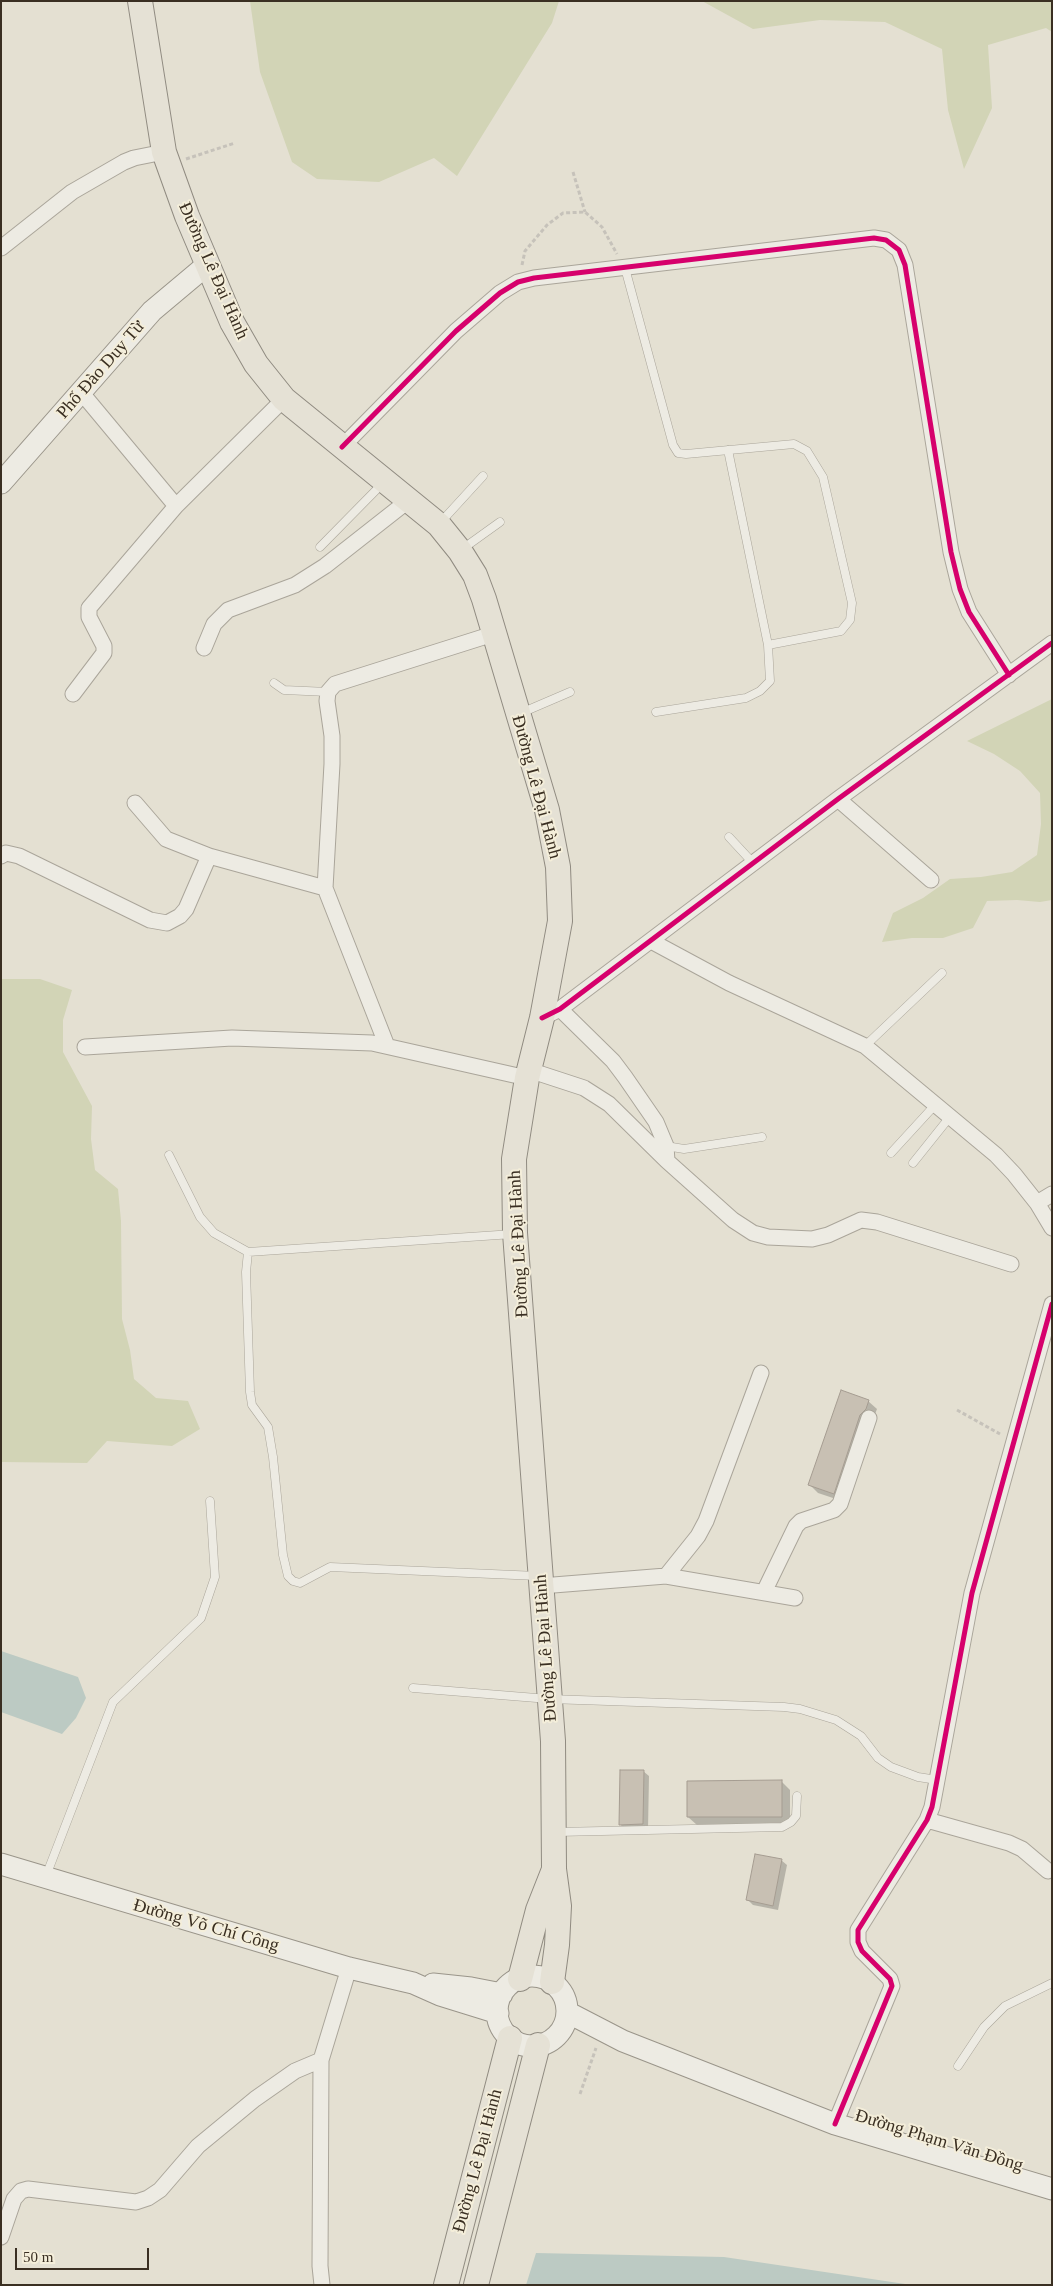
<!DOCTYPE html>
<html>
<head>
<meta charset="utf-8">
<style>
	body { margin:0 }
	#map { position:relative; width:1053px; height:2286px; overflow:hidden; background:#e4e0d2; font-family:Georgia,serif }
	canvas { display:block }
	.frame { position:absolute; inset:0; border:2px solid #3a2f22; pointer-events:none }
	.scale { position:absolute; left:15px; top:2248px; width:134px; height:22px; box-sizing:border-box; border:2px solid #3a2f22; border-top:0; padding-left:6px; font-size:15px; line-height:18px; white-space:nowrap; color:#3a2f22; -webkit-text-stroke:4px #f4eeda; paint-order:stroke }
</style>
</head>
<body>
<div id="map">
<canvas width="1053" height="2286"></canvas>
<div class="frame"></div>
<div class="scale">50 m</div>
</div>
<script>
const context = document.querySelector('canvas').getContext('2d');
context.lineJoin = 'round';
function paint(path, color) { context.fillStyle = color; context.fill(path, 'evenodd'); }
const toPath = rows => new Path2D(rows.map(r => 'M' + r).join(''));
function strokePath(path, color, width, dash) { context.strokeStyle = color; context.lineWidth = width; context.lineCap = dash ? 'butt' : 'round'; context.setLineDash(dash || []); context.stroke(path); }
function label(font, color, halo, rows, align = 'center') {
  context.font = font + ' Georgia,serif'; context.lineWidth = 4; context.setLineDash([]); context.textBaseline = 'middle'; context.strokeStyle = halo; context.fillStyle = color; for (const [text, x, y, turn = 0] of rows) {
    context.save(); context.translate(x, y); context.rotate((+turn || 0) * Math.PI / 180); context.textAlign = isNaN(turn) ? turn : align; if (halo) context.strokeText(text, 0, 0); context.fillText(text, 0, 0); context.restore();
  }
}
paint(toPath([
	[250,1,559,1,552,23,457,176,434,158,379,182,317,179,292,162,260,72],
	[702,1,1052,1,1052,32,1046,28,988,45,992,108,964,169,948,110,942,49,885,22,820,20,753,29],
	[1052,699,1052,900,1040,902,1017,900,987,901,973,928,943,938,912,938,882,942,893,913,923,898,950,879,981,877,1012,872,1037,855,1041,824,1040,793,1020,771,994,754,967,741],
	[1,979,40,979,72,990,63,1020,63,1052,92,1106,91,1139,95,1170,118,1189,121,1221,122,1319,130,1350,134,1379,156,1398,188,1401,200,1429,172,1446,107,1441,87,1463,1,1462]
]), '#d2d4b6');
paint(toPath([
	[1,1651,78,1677,86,1698,76,1718,62,1734,1,1712],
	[536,2253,724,2257,912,2285,526,2285]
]), '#bccac3');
paint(toPath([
	[868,1401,877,1409,842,1501,818,1493,810,1485],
	[643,1771,649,1776,648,1829,625,1830,620,1824],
	[782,1782,790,1790,790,1825,697,1825,688,1817],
	[781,1860,787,1865,778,1910,753,1905,748,1900]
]), '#0003');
const building = toPath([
	[841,1390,869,1400,866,1409,860,1415,834,1494,808,1485,841,1390],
	[620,1770,644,1770,643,1824,619,1825,620,1770],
	[782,1780,782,1817,687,1817,687,1781,782,1780],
	[755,1854,782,1859,773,1906,746,1900,755,1854]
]);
paint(building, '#c8c0b3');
strokePath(building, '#a59c91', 1);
const lane = toPath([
	[625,268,673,445,678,453,686,454,794,444,807,451,823,477,852,603,850,620,841,631,768,645,770,681,760,691,746,698,656,712],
	[728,450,768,645],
	[440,523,483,476],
	[320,547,384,482],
	[461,550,500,522],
	[274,683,284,690,328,692],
	[521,713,570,692],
	[729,837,754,864],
	[865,1046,942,973],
	[666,1146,684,1149,762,1137],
	[891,1153,935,1105],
	[169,1155,200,1217,214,1233,248,1252],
	[913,1163,949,1118],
	[513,1234,248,1252,246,1272,250,1392,252,1405,268,1427,273,1457,283,1555,288,1576,293,1581,300,1583,330,1567,538,1576],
	[413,1688,549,1699,784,1707,800,1709,836,1720,861,1736,878,1758,891,1767,918,1777,937,1780],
	[557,1832,782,1827,791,1822,796,1816,797,1796],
	[46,1876,113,1702,201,1618,215,1577,210,1501],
	[958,2066,984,2027,1005,2006,1052,1983]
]);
const street = toPath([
	[1,248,72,192,124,162,134,158,164,152],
	[81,392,176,506],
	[342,447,456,331,500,293,518,282,534,278,874,238,886,240,899,250,905,265,951,552,960,589,969,612,1009,675],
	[204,648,214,624,228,610,295,585,325,566,409,500],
	[73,694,104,653,104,646,89,617,89,608,176,506,284,399],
	[838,799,931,880],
	[135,803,166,839,209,856,325,888],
	[1,856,6,853,19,856,150,920,167,923,180,916,186,909,209,856],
	[651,941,729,983,865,1046,996,1155,1014,1174,1037,1203,1052,1228],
	[560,1009,613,1061,625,1077,656,1122,666,1146,667,1161,733,1220,753,1233,768,1237,812,1239,828,1235,861,1220,877,1222,1011,1264],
	[542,1018,560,1009,838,799,1052,643],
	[387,1046,325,888,332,764,332,736,327,701,328,692,335,684,493,634],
	[85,1047,232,1038,372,1043,527,1078],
	[529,1070,584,1088,609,1104,667,1161],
	[1037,1203,1052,1194],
	[666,1576,698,1536,706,1521,761,1373],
	[541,1586,666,1576,795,1598],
	[764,1592,796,1526,801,1521,834,1510,840,1504,869,1418],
	[927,1820,1009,1843,1022,1849,1048,1871],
	[835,2124,892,1986,890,1979,862,1951,858,1942,858,1930,927,1820,932,1807,972,1593,1052,1304],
	[1,2237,14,2199,21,2191,28,2189,136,2202,148,2198,160,2190,198,2146,255,2099,295,2071,321,2060],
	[322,2285,320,2266,321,2060,349,1968]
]);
const secondary = toPath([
	[1,483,152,311,208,264],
	[1,1864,349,1968,413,1983,440,1995,498,2013],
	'497 2011a35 35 0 1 1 70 0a35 35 0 1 1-70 0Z',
	[433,1984,471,1988,502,1994],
	[567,2012,623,2041,835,2124,1052,2189]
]);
const primary = toPath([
	[140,1,164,152,187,216,232,322,256,364,284,399,439,525,460,551,475,575,484,599,547,810,558,867,560,921,542,1018,527,1078,514,1159,515,1233,553,1741,554,1869,559,1906,557,1945,552,1982],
	[520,1979,538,1910,553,1872],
	[446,2285,510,2038],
	[476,2285,538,2045]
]);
strokePath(lane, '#aaa59a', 9);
strokePath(street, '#aaa59a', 17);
strokePath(secondary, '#9a958a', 23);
strokePath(primary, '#908b81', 26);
strokePath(toPath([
	[186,159,235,143],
	[573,172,585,212],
	[522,265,525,251,547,225,563,213,585,212,602,227,617,254],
	[957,1410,1000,1434],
	[580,2094,596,2048]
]), '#c6c2ba', 3, [4, 2.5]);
strokePath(lane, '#edebe3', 8);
strokePath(street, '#edebe3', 15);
strokePath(secondary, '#edebe3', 21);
strokePath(primary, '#e5e1d5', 24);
strokePath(toPath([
	[342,447,456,331,500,293,518,282,534,278,874,238,886,240,899,250,905,265,951,552,960,589,969,612,1009,675],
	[542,1018,560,1009,838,799,1052,643],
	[835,2124,892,1986,890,1979,862,1951,858,1942,858,1930,927,1820,932,1807,972,1593,1052,1304]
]), '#d6006c', 5);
label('18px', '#3a2f22', '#f4eeda', [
	["Đường Lê Đại Hành",213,271,66],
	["Phố Đào Duy Từ",101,370,-49],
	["Đường Lê Đại Hành",536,787,75],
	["Đường Lê Đại Hành",519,1244,-93],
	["Đường Lê Đại Hành",546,1648,-94],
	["Đường Võ Chí Công",206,1926,16],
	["Đường Phạm Văn Đồng",939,2141,17],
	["Đường Lê Đại Hành",478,2161,-75]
]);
</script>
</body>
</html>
